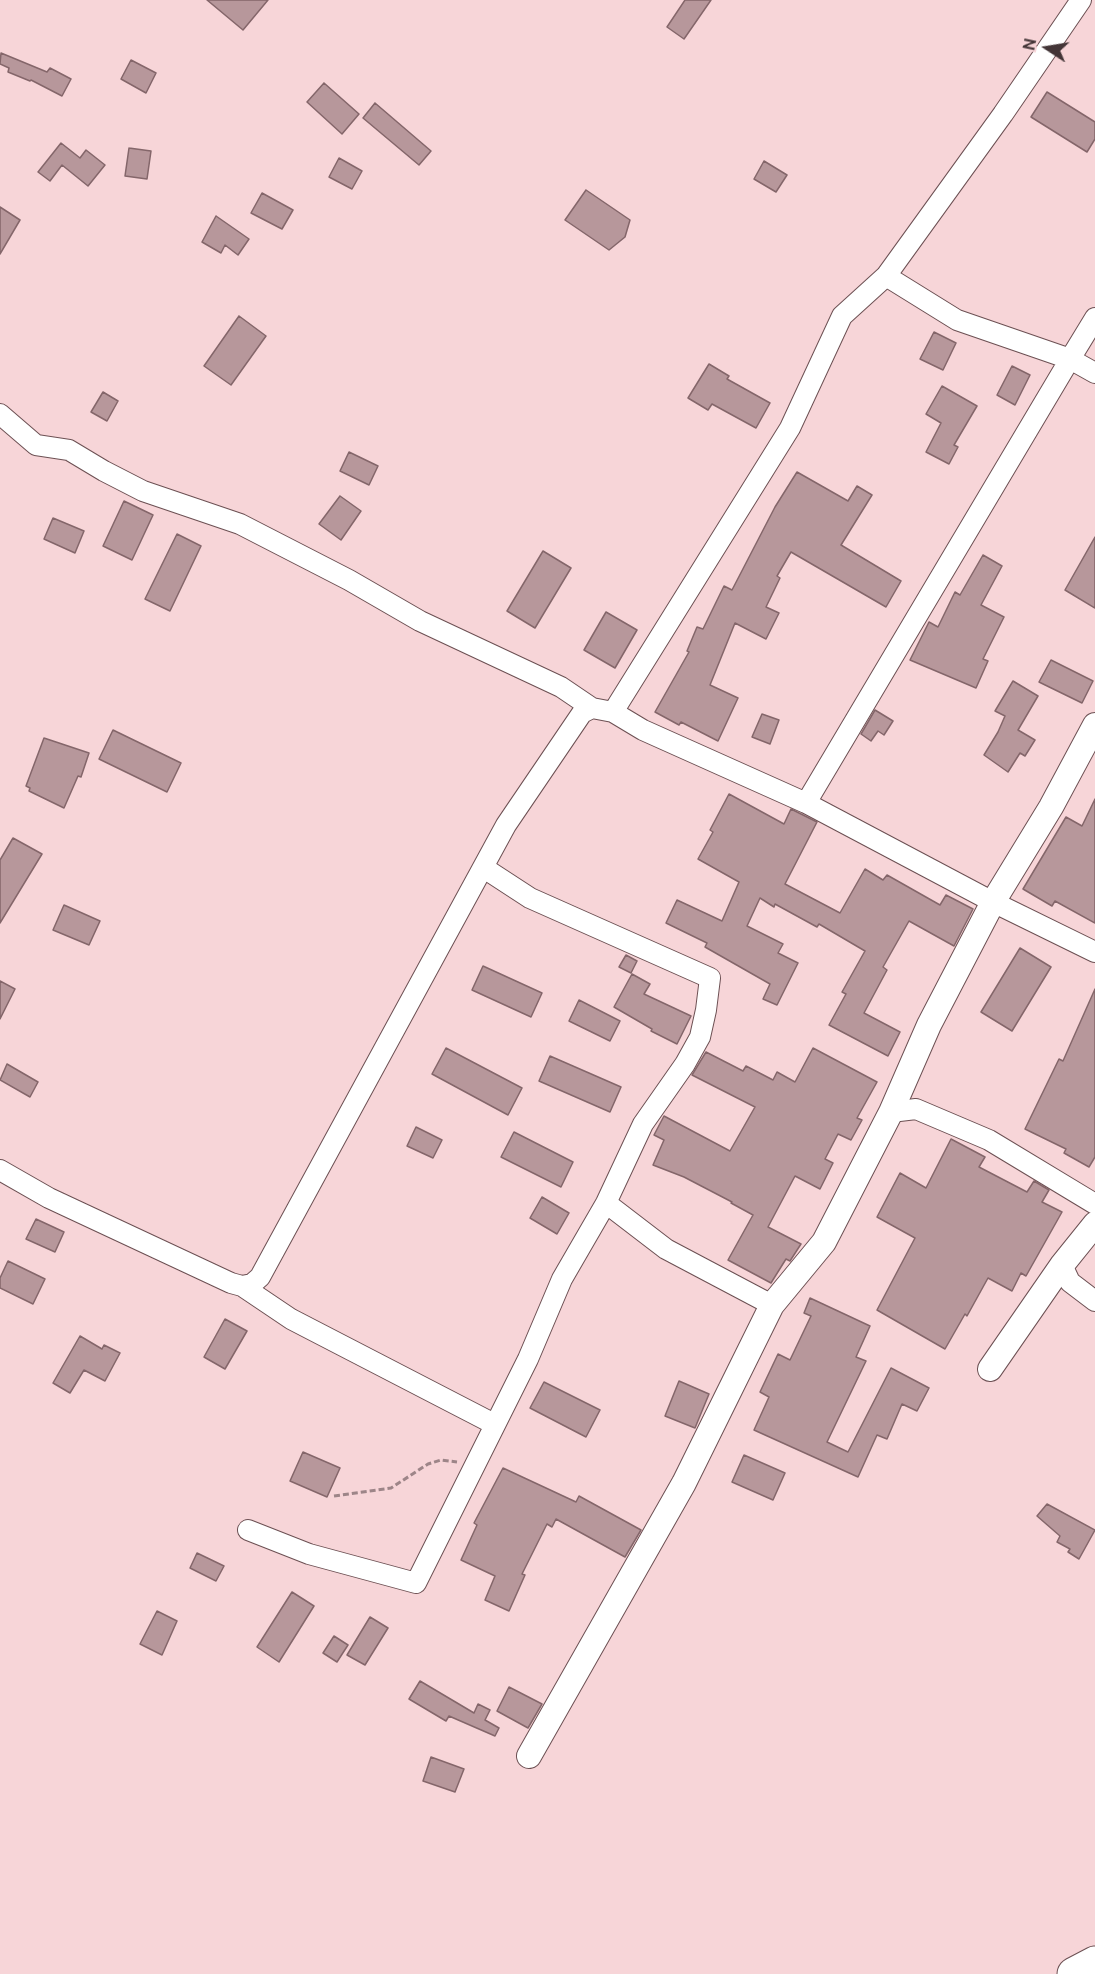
<!DOCTYPE html>
<html>
<head>
<meta charset="utf-8">
<style>
	body { margin:0 }
	#map { position:relative; width:1095px; height:1974px; overflow:hidden; background:#f7d5d8; font-family:Ubuntu,sans-serif }
	canvas { display:block }
	.north { position:absolute; left:1017px; top:18px; width:60px; height:60px; -webkit-text-stroke:4px #f7d5d8; paint-order:stroke; rotate:282deg; font-size:16px; font-weight:700; line-height:24px; text-align:center; color:#433537 }
	.north::after { content:''; display:block; margin:auto; width:21px; height:27px; background:#433537; clip-path:polygon(50% 0,100% 100%,50% 72%,0 100%) }
</style>
</head>
<body>
<div id="map">
<canvas width="1095" height="1974"></canvas>
<div class="north">N</div>
</div>
<script>
const context = document.querySelector('canvas').getContext('2d');
context.lineJoin = 'round';
function paint(path, color) { context.fillStyle = color; context.fill(path, 'evenodd'); }
const toPath = rows => new Path2D(rows.map(r => 'M' + r).join(''));
function strokePath(path, color, width, dash) { context.strokeStyle = color; context.lineWidth = width; context.lineCap = dash ? 'butt' : 'round'; context.setLineDash(dash || []); context.stroke(path); }
const building = toPath([
	[207,0,268,0,243,30,207,0],
	[685,0,711,0,684,39,667,27,685,0],
	[1,53,47,72,50,68,71,79,62,96,31,80,30,81,8,72,9,68,0,64,1,53],
	[131,60,156,73,146,93,121,79,131,60],
	[324,83,359,114,342,134,307,102,324,83],
	[1047,92,1095,122,1095,139,1087,152,1031,117,1047,92],
	[375,103,431,151,419,165,363,118,375,103],
	[61,143,80,158,86,150,105,165,88,186,62,165,50,181,38,172,61,143],
	[129,148,151,151,147,179,125,176,129,148],
	[339,158,362,171,352,189,329,177,339,158],
	[764,161,787,175,776,192,754,179,764,161],
	[586,190,630,220,625,237,609,250,565,220,586,190],
	[262,193,293,210,282,229,251,213,262,193],
	[0,207,20,220,0,254,0,207],
	[216,216,249,239,238,255,225,245,221,253,202,242,216,216],
	[239,316,266,336,231,385,204,366,239,316],
	[934,332,956,343,943,370,920,359,934,332],
	[709,364,729,376,727,379,770,403,756,428,712,404,708,410,688,398,709,364],
	[1012,366,1030,375,1015,405,997,395,1012,366],
	[942,386,977,406,954,445,958,447,949,464,926,452,941,423,926,414,942,386],
	[103,392,118,401,107,421,91,412,103,392],
	[349,452,378,466,369,485,340,471,349,452],
	[797,472,848,501,857,486,872,495,841,545,901,581,886,607,791,552,777,576,780,578,766,607,779,613,766,639,735,623,710,685,738,698,718,741,681,722,679,725,655,712,689,652,687,651,697,627,703,629,724,586,732,590,775,507,797,472],
	[340,496,361,511,341,540,319,524,340,496],
	[124,501,153,515,132,560,103,546,124,501],
	[53,518,84,531,75,553,44,539,53,518],
	[177,534,201,546,170,611,145,599,177,534],
	[1095,537,1095,608,1065,590,1095,537],
	[543,551,571,568,535,628,507,611,543,551],
	[983,555,1002,566,981,605,1004,617,983,659,988,661,976,688,910,660,929,622,938,627,955,592,960,595,983,555],
	[606,612,637,630,615,668,584,650,606,612],
	[1051,660,1093,681,1082,703,1039,682,1051,660],
	[1013,681,1038,696,1018,730,1035,740,1025,756,1020,753,1008,772,984,755,998,732,1005,716,995,711,1013,681],
	[875,710,893,721,884,735,878,731,871,741,861,734,875,710],
	[762,714,779,720,770,744,752,737,762,714],
	[113,730,181,763,167,792,99,759,113,730],
	[44,738,89,753,81,777,78,776,64,808,29,791,30,788,26,786,44,738],
	[729,794,784,824,791,809,817,822,785,884,840,913,865,869,883,880,887,875,940,905,946,895,973,909,954,946,909,921,883,967,887,970,864,1013,900,1032,888,1056,829,1025,846,994,842,992,865,951,819,924,817,927,775,904,774,907,760,898,747,926,783,944,778,953,798,963,777,1005,763,999,770,984,705,947,707,943,666,923,677,900,722,921,739,882,698,859,713,832,710,830,729,794],
	[1095,799,1095,923,1055,901,1052,906,1023,889,1066,817,1082,826,1095,799],
	[13,838,42,854,0,923,0,860,13,838],
	[64,905,100,921,89,945,53,930,64,905],
	[1020,948,1051,967,1012,1031,981,1012,1020,948],
	[626,955,637,961,631,973,619,967,626,955],
	[483,966,542,993,531,1017,472,990,483,966],
	[632,974,650,984,644,994,691,1016,677,1044,651,1031,652,1029,614,1007,632,974],
	[0,981,15,989,0,1019,0,981],
	[1095,989,1095,1157,1089,1167,1064,1153,1066,1149,1025,1129,1059,1059,1063,1061,1095,989],
	[579,1000,620,1021,610,1041,569,1021,579,1000],
	[446,1048,522,1088,508,1115,432,1074,446,1048],
	[813,1048,877,1082,857,1118,862,1120,851,1140,838,1134,825,1159,833,1163,820,1189,795,1176,768,1227,801,1244,790,1261,786,1259,771,1283,728,1260,753,1215,731,1203,732,1202,684,1177,653,1165,664,1140,654,1135,664,1116,730,1151,755,1107,692,1075,706,1052,743,1071,746,1066,773,1080,777,1072,795,1082,813,1048],
	[550,1056,621,1087,610,1112,539,1081,550,1056],
	[7,1064,38,1082,30,1097,0,1080,7,1064],
	[416,1127,442,1140,433,1158,407,1146,416,1127],
	[514,1132,573,1162,561,1187,501,1157,514,1132],
	[951,1139,985,1157,979,1167,1027,1192,1034,1181,1049,1190,1042,1202,1062,1212,1026,1276,1021,1273,1012,1291,988,1278,967,1316,965,1314,945,1349,877,1310,915,1238,877,1217,900,1173,926,1188,951,1139],
	[542,1197,569,1213,557,1234,530,1218,542,1197],
	[36,1219,64,1232,55,1252,26,1239,36,1219],
	[8,1261,45,1279,33,1304,0,1288,0,1278,8,1261],
	[810,1298,870,1326,856,1357,866,1361,827,1442,848,1452,891,1368,929,1388,917,1411,902,1404,887,1439,877,1435,858,1477,754,1430,769,1397,760,1392,778,1354,790,1360,811,1316,804,1313,810,1298],
	[225,1319,247,1331,225,1369,204,1357,225,1319],
	[80,1336,102,1349,104,1345,120,1353,105,1381,84,1370,70,1393,53,1383,80,1336],
	[679,1381,709,1394,695,1428,665,1416,679,1381],
	[544,1382,600,1410,586,1437,530,1408,544,1382],
	[303,1452,340,1468,327,1497,290,1481,303,1452],
	[744,1455,785,1473,773,1500,732,1482,744,1455],
	[503,1468,576,1502,579,1496,641,1530,625,1557,556,1519,552,1527,547,1524,522,1574,525,1575,509,1611,485,1600,495,1576,461,1560,477,1525,474,1523,503,1468],
	[1047,1504,1095,1530,1079,1559,1068,1552,1070,1549,1057,1542,1060,1536,1037,1516,1047,1504],
	[197,1553,224,1566,216,1581,190,1568,197,1553],
	[292,1592,314,1606,279,1662,257,1647,292,1592],
	[157,1611,177,1621,162,1655,140,1644,157,1611],
	[370,1617,388,1628,365,1665,347,1655,370,1617],
	[334,1636,348,1645,337,1662,323,1653,334,1636],
	[420,1681,474,1713,478,1704,490,1710,485,1720,499,1728,495,1736,449,1716,446,1721,409,1699,420,1681],
	[509,1687,542,1704,528,1728,497,1711,509,1687],
	[431,1757,464,1769,455,1792,423,1781,431,1757]
]);
paint(building, '#b7979b');
strokePath(building, '#84666a', 1.5);
const minor = toPath([
	[1095,318,1070,359,1095,373],
	[0,414,36,445,69,450,104,471,143,491,240,524,349,580,420,621,561,687,592,708],
	[613,712,790,428,842,316,886,276],
	[806,803,1070,359,957,320,886,276,1003,114,1081,0],
	[891,1112,916,1109,989,1140,1095,1204],
	[0,1170,49,1198,231,1283,242,1286,252,1284,260,1277,506,825,582,713,592,708,613,712,643,730,806,803,993,902,1095,952],
	[606,1203,666,1249,772,1305],
	[1062,1265,1070,1282,1095,1301],
	[242,1286,291,1319,494,1424],
	[248,1530,309,1554,416,1583,528,1359,562,1279,606,1203,643,1124,685,1064,700,1037,706,1010,710,978,530,898,484,868]
]);
const tertiary = toPath([
	[990,1369,1062,1265,1095,1224],
	[529,1756,684,1483,772,1305,824,1242,891,1112,929,1025,993,902,1051,807,1095,725]
]);
const trunk = toPath([
	[1074,1974,1095,1963]
]);
strokePath(minor, '#6c5053', 22);
strokePath(tertiary, '#6c5053', 26);
strokePath(trunk, '#6c5053', 35);
strokePath(toPath([
	[334,1496,391,1488,428,1464,441,1460,457,1462]
]), '#9d8588', 3, [6, 3]);
strokePath(minor, '#fff', 20);
strokePath(tertiary, '#fff', 24);
strokePath(trunk, '#fff', 33);
</script>
</body>
</html>
